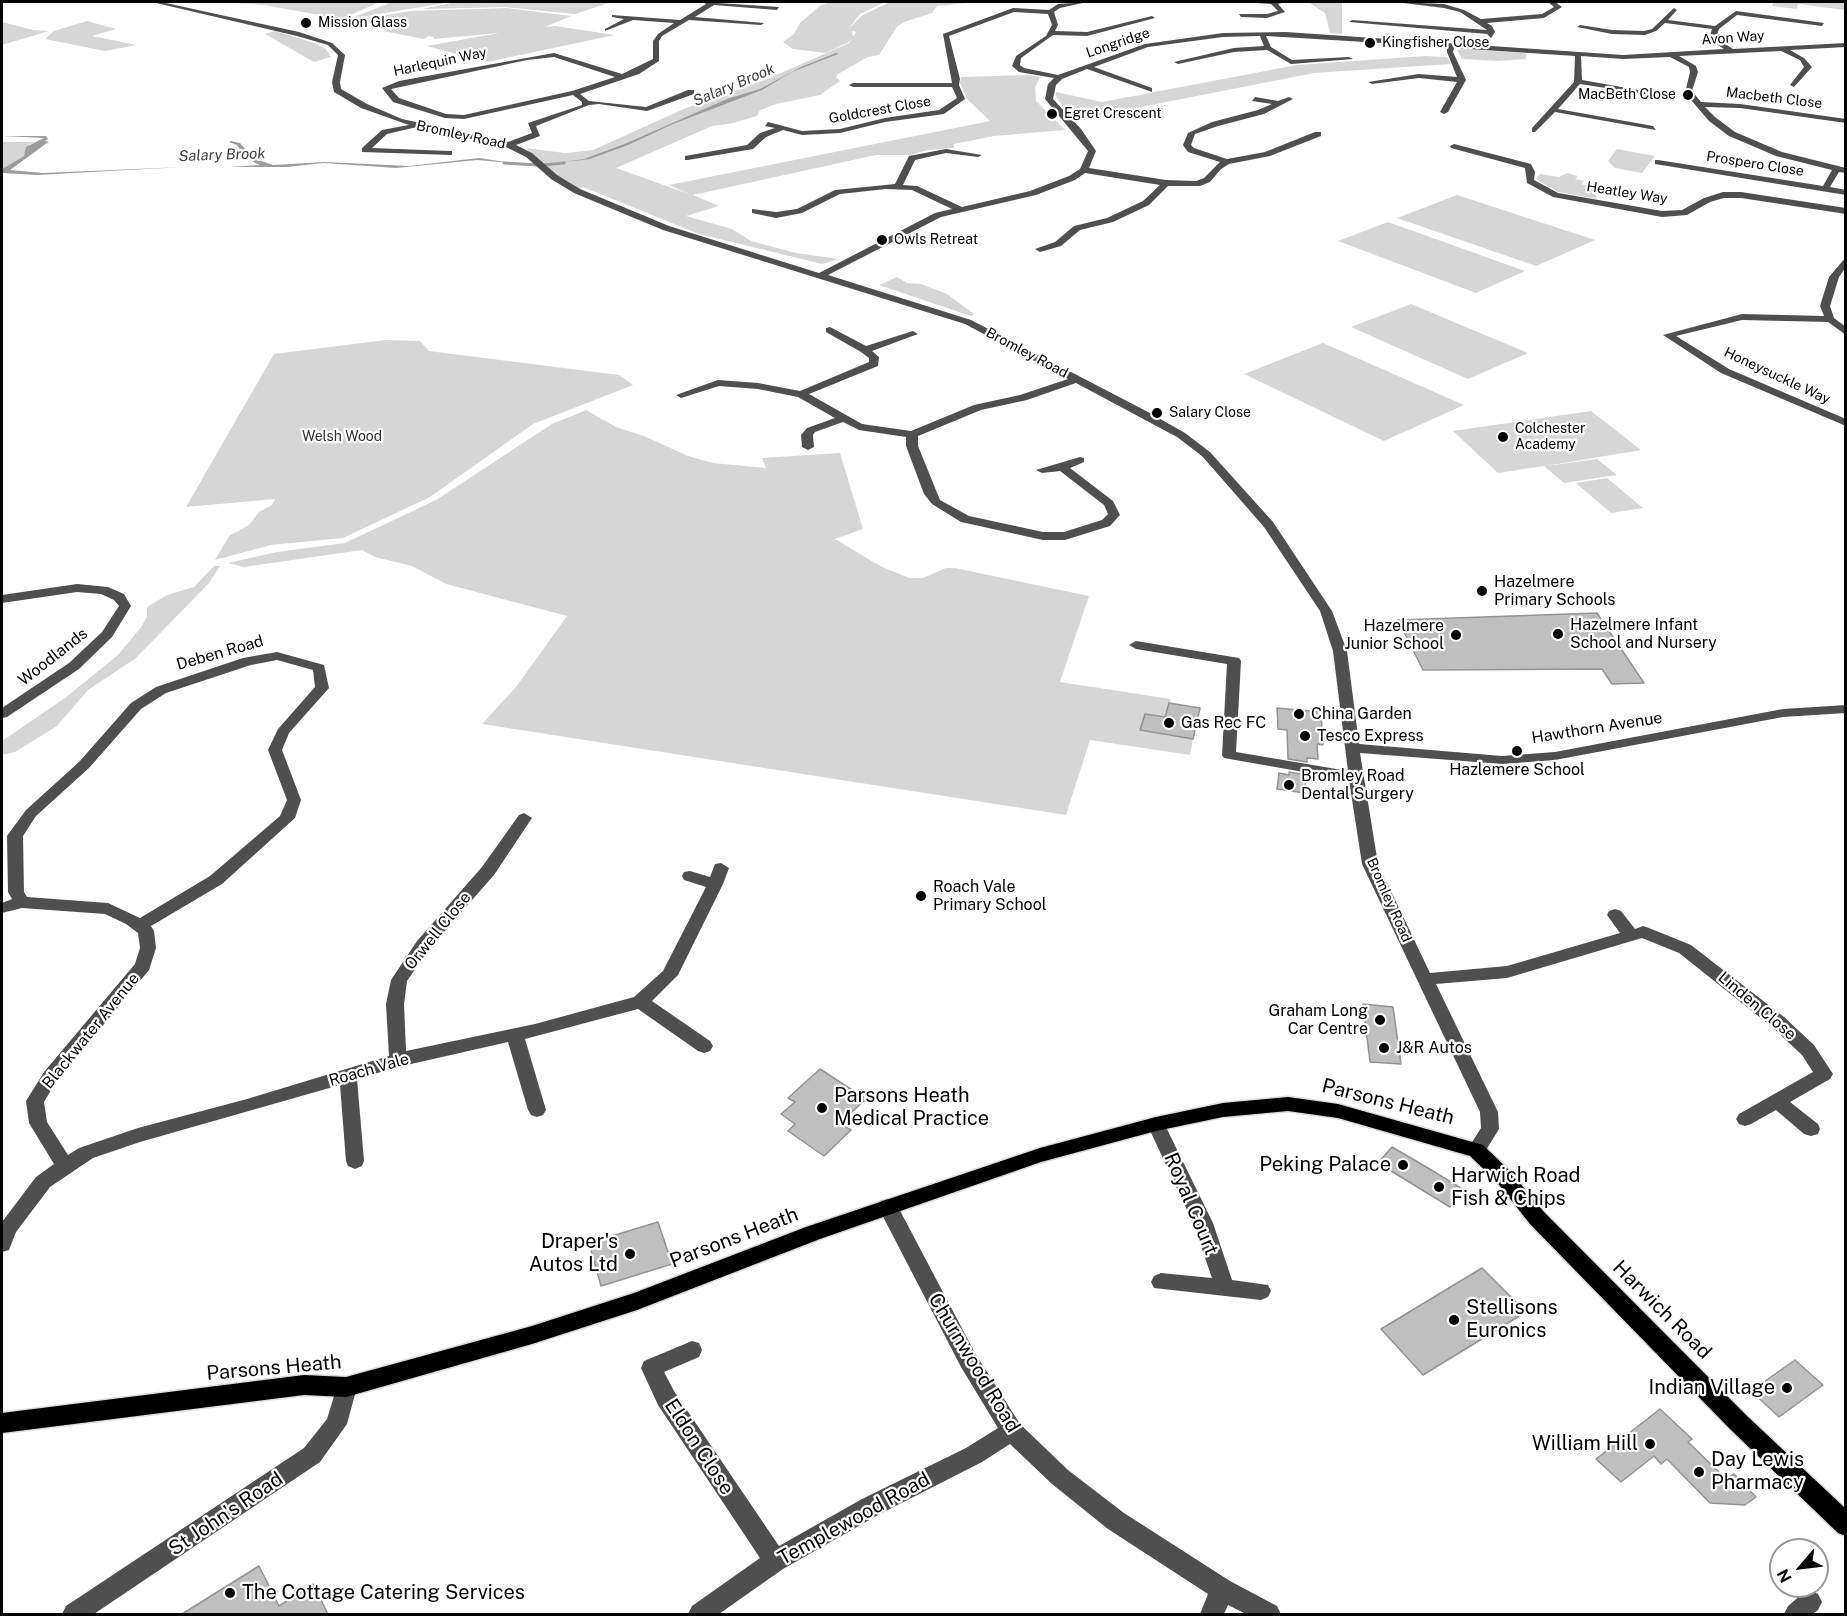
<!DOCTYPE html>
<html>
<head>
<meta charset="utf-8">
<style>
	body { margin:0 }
	#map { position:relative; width:1847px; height:1616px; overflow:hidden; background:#fff; font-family:"Public Sans",sans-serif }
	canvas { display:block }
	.frame { position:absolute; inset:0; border:3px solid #000; pointer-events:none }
	.north { position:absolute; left:1769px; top:1538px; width:60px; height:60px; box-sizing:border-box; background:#fff; border:2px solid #999; border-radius:50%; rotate:242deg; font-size:16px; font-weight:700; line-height:24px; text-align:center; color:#000 }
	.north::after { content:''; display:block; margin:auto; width:21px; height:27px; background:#000; clip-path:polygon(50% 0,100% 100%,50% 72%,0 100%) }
</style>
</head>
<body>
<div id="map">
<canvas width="1847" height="1616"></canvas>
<div class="frame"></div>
<div class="north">N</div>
</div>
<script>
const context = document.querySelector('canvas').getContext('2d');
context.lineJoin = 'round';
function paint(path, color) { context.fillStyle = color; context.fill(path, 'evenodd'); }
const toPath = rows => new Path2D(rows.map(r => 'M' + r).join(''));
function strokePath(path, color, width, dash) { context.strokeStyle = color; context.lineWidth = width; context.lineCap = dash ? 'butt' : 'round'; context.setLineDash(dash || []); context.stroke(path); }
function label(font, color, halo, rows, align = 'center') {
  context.font = font + ' "Public Sans",sans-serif'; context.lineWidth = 4.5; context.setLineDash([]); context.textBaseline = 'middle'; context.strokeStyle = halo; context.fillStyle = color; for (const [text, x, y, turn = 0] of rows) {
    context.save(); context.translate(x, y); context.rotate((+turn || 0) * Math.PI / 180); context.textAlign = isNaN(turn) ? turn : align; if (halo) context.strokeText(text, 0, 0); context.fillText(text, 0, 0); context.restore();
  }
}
paint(toPath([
	[222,2,380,2,341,19,264,5],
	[392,2,451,2,349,19],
	[456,2,612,2,575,14,504,7,422,9],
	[832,2,885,2,860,14,848,30,861,16,890,2,977,2,937,6,932,13,904,22,897,27,879,55,868,57,838,74,836,77,840,81,820,95,776,104,760,110,757,116,733,123,712,126,616,168,689,194,669,185,990,121,967,99,960,83,961,77,1027,75,1040,77,1035,88,1036,101,1065,130,994,136,954,144,954,148,928,150,910,155,876,155,693,195,719,206,686,216,732,229,751,241,796,253,839,259,822,264,699,234,583,187,577,191,556,176,526,148,565,153,593,150,686,108,765,80,849,43,856,32,852,31,853,37,849,42,825,53,793,49,783,42,794,34,800,23,821,5],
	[1308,2,1342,2,1342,34,1330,33,1325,13],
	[1774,2,1845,2,1845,10,1798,4,1797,9,1772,6],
	[507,8,571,16,545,27,555,26,615,35,487,62,427,46,499,33,433,39,434,37,429,36,424,39,383,31,403,25,401,20,361,24,345,22,410,11],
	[87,21,116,29,92,36,137,45,105,51,45,39,54,31],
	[2,22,33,30,49,31,2,45],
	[275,31,314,43,326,49,331,57,314,62,265,34],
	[1464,49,1526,53,1526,59,1498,61,1462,59,1457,50],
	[1425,56,1447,57,1451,64,1314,73,1080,119,1063,107,1056,96,1056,92,1102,102,1297,65],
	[2,142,37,142,30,144,24,156,2,169],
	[1617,149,1655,156,1642,173,1615,168,1608,161],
	[1567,173,1578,176,1575,179,1584,181,1581,184,1596,188,1596,199,1558,192,1536,179,1540,174,1559,177],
	[1457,195,1595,240,1536,266,1397,218],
	[1388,222,1525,271,1476,293,1338,241],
	[897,277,907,283,921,284,947,294,974,314,971,316,879,285],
	[1411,304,1528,353,1468,379,1351,327],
	[386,340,420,341,429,351,619,375,633,385,533,424,430,497,343,538,271,545,215,560,229,536,249,525,259,512,272,505,275,499,186,507,274,354],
	[1323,343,1464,405,1384,441,1244,374],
	[586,410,616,427,644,436,688,456,713,463,766,468,762,458,840,453,863,529,835,539,880,566,909,578,923,578,946,568,955,568,1089,596,1060,682,1171,699,1165,717,1145,714,1141,730,1193,739,1190,755,1090,740,1066,815,482,724,516,687,567,616,446,584,412,566,375,557,362,550,244,567,228,563,277,552,345,543,436,500,552,424],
	[1591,411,1641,450,1546,466,1597,459,1617,475,1564,483,1544,466,1498,473,1453,431],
	[1607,478,1643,508,1611,513,1576,483],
	[214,566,220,566,209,583,136,658,88,690,57,726,15,752,2,755,2,741,65,698,118,655,142,626,147,616,147,607,167,595,194,587]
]), '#d6d6d6');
paint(toPath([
	[836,53,838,54,792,72,762,90,673,124,628,145,590,159,556,163,584,159,627,143,727,99,760,89,801,67],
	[2,136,46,136,48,139,45,141,49,142,47,143,10,170,43,173,183,167,37,175,2,173,2,169,24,156,26,147,44,138],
	[231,141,240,143,253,158,273,165,325,162,409,166,479,158,512,163,477,160,396,168,324,163,287,167,230,167,260,165,245,158,237,145,229,142]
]), '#9d9d9d');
strokePath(toPath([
	[504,163,538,165],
	[544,165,564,163]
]), '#9d9d9d', 3);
const building = toPath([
	[1597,613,1644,683,1612,684,1602,669,1423,670,1398,620,1597,613],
	[1169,703,1200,708,1193,739,1140,730,1145,714,1165,717,1169,703],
	[1277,708,1321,712,1323,745,1317,744,1318,759,1307,758,1307,762,1288,759,1287,730,1278,729,1277,708],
	[1289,772,1306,775,1305,793,1277,789,1279,773,1289,775,1289,772],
	[1363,1004,1393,1007,1401,1064,1370,1062,1363,1004],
	[820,1069,866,1099,840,1123,851,1130,824,1156,788,1131,795,1124,781,1114,795,1102,788,1098,820,1069],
	[1392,1147,1428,1168,1464,1190,1450,1207,1378,1163,1392,1147],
	[658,1222,672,1264,601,1286,589,1243,658,1222],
	[1482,1268,1526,1312,1423,1375,1381,1329,1482,1268],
	[1795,1360,1823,1385,1779,1417,1751,1391,1795,1360],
	[1660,1409,1692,1439,1688,1442,1726,1479,1734,1474,1756,1497,1745,1505,1710,1503,1667,1459,1661,1464,1654,1456,1621,1482,1596,1459,1660,1409],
	[259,1566,279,1606,313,1584,328,1614,182,1614,259,1566]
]);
paint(building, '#bfbfbf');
strokePath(building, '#939393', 1.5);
const major = toPath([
	[1288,1097,1338,1104,1483,1145,1510,1171,1544,1212,1746,1415,1846,1509,1846,1536,1838,1533,1730,1429,1530,1224,1496,1181,1470,1156,1338,1118,1288,1111,1223,1117,1156,1131,1041,1162,820,1239,637,1310,532,1344,346,1397,304,1395,2,1433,2,1413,304,1375,346,1377,532,1326,634,1293,806,1227,1040,1148,1156,1117,1223,1103,1288,1097]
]);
strokePath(major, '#dbdbdb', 3);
paint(toPath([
	[152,2,161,2,299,32,332,43,345,55,340,82,341,89,367,104,402,119,508,142,532,133,528,123,582,105,582,102,573,95,464,119,445,118,393,102,382,88,399,81,554,53,622,74,653,59,653,41,658,34,674,23,633,20,605,31,605,29,624,19,612,17,612,15,680,20,706,4,702,2,779,7,777,10,714,5,695,17,764,23,761,25,689,20,662,36,659,41,659,61,639,74,580,94,589,101,646,107,688,90,694,90,694,94,647,111,599,104,589,105,536,126,540,136,516,145,532,153,557,175,580,189,669,226,819,273,935,213,952,209,912,190,886,189,840,194,802,213,776,218,752,213,752,209,776,212,797,209,835,190,895,184,909,156,946,149,982,155,978,157,946,153,915,160,903,185,917,186,962,207,1030,191,1069,176,1080,169,1088,151,1045,99,1048,84,1054,78,1019,72,1012,66,1016,56,1046,36,1052,25,1048,14,1014,12,949,36,960,79,959,85,965,99,944,114,885,122,840,133,802,135,783,130,766,137,753,149,688,160,685,160,685,156,747,145,760,133,775,128,765,126,768,122,802,131,840,129,885,118,939,110,957,98,952,87,853,87,849,85,853,83,952,83,943,34,1013,8,1049,10,1058,4,1087,2,1060,8,1054,12,1058,25,1055,31,1087,32,1152,16,1155,18,1087,36,1053,35,1021,58,1020,65,1024,68,1058,75,1145,44,1223,33,1286,32,1623,55,1724,49,1709,39,1712,29,1665,23,1656,31,1645,35,1612,34,1577,27,1580,25,1612,30,1644,31,1652,29,1674,8,1677,10,1668,20,1715,26,1736,11,1824,23,1822,26,1737,15,1719,29,1716,38,1733,49,1846,43,1846,47,1790,50,1804,58,1812,67,1794,87,1790,85,1804,67,1800,60,1781,51,1679,56,1696,66,1698,72,1692,91,1701,102,1740,104,1846,119,1846,123,1740,108,1705,107,1715,117,1735,132,1782,152,1846,168,1846,173,1839,172,1830,187,1846,190,1846,195,1655,164,1655,160,1658,160,1823,186,1832,170,1776,156,1729,136,1709,121,1685,93,1690,72,1689,67,1670,57,1623,59,1581,56,1582,80,1661,94,1657,96,1580,84,1558,109,1653,126,1656,130,1555,112,1535,132,1532,132,1532,128,1574,82,1575,56,1454,48,1453,52,1466,80,1448,112,1444,114,1440,112,1457,82,1419,78,1372,84,1368,82,1419,74,1457,77,1447,52,1447,47,1266,36,1271,47,1292,60,1349,57,1353,59,1291,64,1267,50,1234,52,1178,64,1174,62,1234,48,1264,46,1260,36,1223,37,1148,47,1094,67,1152,88,1152,92,1087,69,1062,79,1056,85,1053,99,1081,129,1096,151,1089,168,1166,180,1196,181,1204,178,1220,162,1188,152,1183,145,1188,133,1212,122,1258,110,1272,104,1252,101,1255,97,1278,101,1289,97,1293,99,1264,114,1218,126,1195,134,1191,145,1194,148,1227,159,1265,152,1315,132,1321,132,1321,136,1270,156,1229,164,1221,169,1210,182,1200,186,1168,186,1149,205,1113,222,1080,230,1061,246,1040,252,1035,249,1055,242,1074,226,1107,218,1143,201,1160,185,1085,173,1075,180,1036,195,941,217,828,275,971,320,1148,412,1185,433,1210,452,1273,522,1332,611,1347,651,1359,744,1502,756,1555,752,1783,709,1846,705,1846,713,1783,717,1555,760,1502,764,1360,753,1378,864,1430,973,1507,966,1620,933,1607,915,1609,911,1615,909,1621,911,1635,929,1643,926,1649,928,1691,945,1784,1017,1814,1045,1833,1074,1830,1079,1790,1102,1818,1124,1820,1129,1818,1134,1811,1136,1804,1134,1776,1110,1751,1124,1745,1126,1739,1124,1736,1119,1739,1114,1813,1072,1802,1055,1772,1027,1679,953,1642,938,1507,978,1436,984,1498,1112,1499,1129,1483,1155,1476,1157,1469,1155,1467,1150,1481,1128,1480,1112,1362,864,1349,780,1224,758,1222,755,1227,664,1136,649,1129,645,1136,641,1239,658,1241,661,1236,752,1348,771,1333,651,1320,611,1264,527,1202,456,1177,437,1076,383,1027,400,981,410,918,436,918,446,940,500,969,516,1043,532,1064,532,1102,520,1108,514,1104,505,1060,471,1042,473,1036,470,1080,457,1084,458,1084,462,1070,468,1113,501,1120,515,1110,526,1065,540,1043,540,961,522,932,504,924,494,906,446,906,437,859,430,843,422,815,432,813,435,814,447,808,450,802,447,801,435,807,428,835,418,798,397,758,389,719,386,681,398,676,395,718,380,758,383,800,391,869,362,869,358,861,352,826,332,826,328,830,327,866,346,913,331,918,334,872,351,879,357,878,366,809,394,862,424,911,431,974,405,1020,395,1068,379,965,324,663,230,574,193,551,179,526,157,506,147,417,127,387,134,372,148,449,151,452,151,452,155,362,152,362,148,382,130,409,125,361,108,334,92,332,82,338,55,328,45,297,36,152,2],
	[554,57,615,77,572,91,464,115,446,114,399,98,391,89,527,60,554,57],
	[1240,2,1286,2,1278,4,1285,12,1267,18,1241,17,1239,14,1267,14,1278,11,1271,4,1240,2],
	[1395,2,1444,4,1464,10,1481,19,1542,14,1554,7,1548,2,1555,2,1562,7,1544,18,1487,23,1492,26,1495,32,1491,38,1487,34,1349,22,1352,20,1487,30,1460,12,1444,8,1395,2],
	[1454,144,1531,164,1535,172,1534,180,1558,193,1662,211,1682,210,1704,198,1723,192,1741,192,1846,208,1846,214,1741,198,1724,198,1710,202,1687,215,1662,217,1553,197,1527,183,1525,168,1451,148,1450,146,1454,144],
	[1846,257,1846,267,1839,277,1830,306,1834,318,1846,327,1846,335,1828,322,1742,320,1676,336,1729,369,1846,419,1846,426,1721,373,1663,335,1742,314,1824,316,1820,306,1829,277,1846,257],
	[77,584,108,587,124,594,131,606,112,637,79,669,7,717,2,718,2,708,69,663,102,632,119,606,114,600,101,594,77,592,2,603,2,595,77,584],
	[277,652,324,665,329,688,289,733,282,750,301,800,295,818,222,884,151,926,154,931,156,948,149,970,56,1082,44,1102,47,1122,68,1155,79,1148,138,1128,247,1099,389,1056,386,1004,391,980,417,941,482,867,519,815,524,813,532,818,494,875,429,949,407,981,404,1004,406,1051,535,1024,634,997,663,971,706,887,684,880,682,876,684,872,690,871,710,877,715,864,721,863,729,868,723,884,678,975,652,1001,710,1041,713,1046,710,1051,704,1053,698,1051,638,1009,525,1039,546,1110,543,1115,537,1117,531,1115,528,1110,508,1042,398,1067,357,1079,364,1161,362,1166,355,1169,348,1166,346,1161,340,1085,140,1142,93,1158,50,1187,16,1232,9,1250,2,1252,2,1222,36,1177,54,1164,29,1123,26,1101,44,1072,135,964,140,948,138,933,126,924,105,914,22,908,2,913,2,903,12,899,8,892,7,836,26,810,79,762,131,703,156,687,243,658,277,652],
	[277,660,313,670,315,687,278,729,268,750,287,800,280,816,210,876,140,918,108,903,27,897,24,892,23,836,36,816,89,768,141,709,166,693,251,665,277,660],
	[1156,1117,1162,1119,1213,1223,1232,1280,1268,1285,1271,1291,1268,1297,1261,1300,1154,1288,1151,1282,1154,1276,1161,1273,1212,1278,1193,1223,1147,1124,1150,1119,1156,1117],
	[888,1199,895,1201,975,1353,1020,1424,1068,1470,1124,1513,1230,1581,1277,1606,1281,1614,1246,1614,1228,1605,1224,1614,1200,1614,1208,1594,1108,1529,1052,1484,1010,1444,982,1462,878,1515,783,1569,719,1614,688,1614,692,1606,760,1558,658,1405,641,1368,644,1361,692,1341,699,1343,702,1350,699,1357,664,1372,674,1391,779,1546,862,1499,966,1448,998,1428,961,1367,878,1207,881,1201,888,1199],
	[346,1377,353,1380,357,1387,347,1424,320,1462,94,1614,62,1614,66,1606,304,1448,327,1419,339,1380,346,1377],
	[1810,1590,1818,1594,1822,1602,1818,1610,1813,1614,1784,1614,1788,1606,1802,1594,1810,1590]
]), '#4f4f4f');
paint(major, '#000');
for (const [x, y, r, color] of [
	[306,23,6,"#000"],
	[1370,43,6,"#000"],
	[1688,95,6,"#000"],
	[1052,114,6,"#000"],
	[882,240,6,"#000"],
	[1157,413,6,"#000"],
	[1503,437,6,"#000"],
	[1482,591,6,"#000"],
	[1558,634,6,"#000"],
	[1456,635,6,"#000"],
	[1299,714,6,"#000"],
	[1169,723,6,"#000"],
	[1305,736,6,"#000"],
	[1517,751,6,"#000"],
	[1289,785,6,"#000"],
	[921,896,6,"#000"],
	[1380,1020,6,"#000"],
	[1384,1048,6,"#000"],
	[822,1108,6,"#000"],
	[1403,1165,6,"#000"],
	[1439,1187,6,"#000"],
	[630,1254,6,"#000"],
	[1454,1320,6,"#000"],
	[1787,1388,6,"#000"],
	[1650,1444,6,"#000"],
	[1699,1472,6,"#000"],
	[230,1593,6,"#000"]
]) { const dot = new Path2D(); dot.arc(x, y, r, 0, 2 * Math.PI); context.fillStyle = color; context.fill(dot); strokePath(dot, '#fff', 2); }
label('14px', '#000', '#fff', [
	["Mission Glass",318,23],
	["Kingfisher Close",1382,43],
	["MacBeth Close",1676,95,"right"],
	["Egret Crescent",1064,114],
	["Owls Retreat",894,240],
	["Salary Close",1169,413],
	["Colchester",1515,429],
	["Academy",1515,445]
], 'left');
label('14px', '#000', '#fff', [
	["Avon Way",1733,38,-4],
	["Longridge",1118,43,-19],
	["Harlequin Way",440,62,-12],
	["Macbeth Close",1774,98,7],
	["Goldcrest Close",880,110,-10],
	["Bromley Road",461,135,12],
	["Prospero Close",1755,164,9],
	["Heatley Way",1627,193,9],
	["Bromley Road",1027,353,28],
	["Honeysuckle Way",1777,376,25],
	["Bromley Road",1389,900,66]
]);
label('14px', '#2d2d2d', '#fff', [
	["Welsh Wood",342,437]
]);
label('italic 15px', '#3e3e3e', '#fff', [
	["Salary Brook",734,85,-23],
	["Salary Brook",222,155,-2]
]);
label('16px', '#000', '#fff', [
	["Hazelmere",1494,582],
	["Primary Schools",1494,600],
	["Hazelmere Infant",1570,625],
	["School and Nursery",1570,643],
	["Hazelmere",1444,626,"right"],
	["Junior School",1444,644,"right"],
	["China Garden",1311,714],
	["Gas Rec FC",1181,723],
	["Tesco Express",1317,736],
	["Hazlemere School",1517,770,"center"],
	["Bromley Road",1301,776],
	["Dental Surgery",1301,794],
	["Roach Vale",933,887],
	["Primary School",933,905],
	["Graham Long",1368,1011,"right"],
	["Car Centre",1368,1029,"right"],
	["J&R Autos",1396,1048]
], 'left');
label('16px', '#000', '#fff', [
	["Deben Road",220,653,-16],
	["Woodlands",53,657,-38],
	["Hawthorn Avenue",1597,728,-9],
	["Orwell Close",438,931,-51],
	["Linden Close",1757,1006,40],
	["Blackwater Avenue",91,1031,-51],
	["Roach Vale",369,1070,-16]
]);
label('20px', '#000', '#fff', [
	["Parsons Heath",834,1096],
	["Medical Practice",834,1119],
	["Peking Palace",1391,1165,"right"],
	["Harwich Road",1451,1176],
	["Fish & Chips",1451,1199],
	["Draper's",618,1242,"right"],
	["Autos Ltd",618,1265,"right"],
	["Stellisons",1466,1308],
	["Euronics",1466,1331],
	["Indian Village",1775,1388,"right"],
	["William Hill",1638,1444,"right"],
	["Day Lewis",1711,1460],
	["Pharmacy",1711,1483],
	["The Cottage Catering Services",242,1593]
], 'left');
label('20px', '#000', '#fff', [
	["Parsons Heath",1388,1102,14],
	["Royal Court",1191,1204,67],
	["Parsons Heath",734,1238,-21],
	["Harwich Road",1662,1310,45],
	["Churnwood Road",974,1363,59],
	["Parsons Heath",274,1368,-5],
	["Eldon Close",699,1447,57],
	["St John's Road",226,1514,-34],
	["Templewood Road",854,1519,-29]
]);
</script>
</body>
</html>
